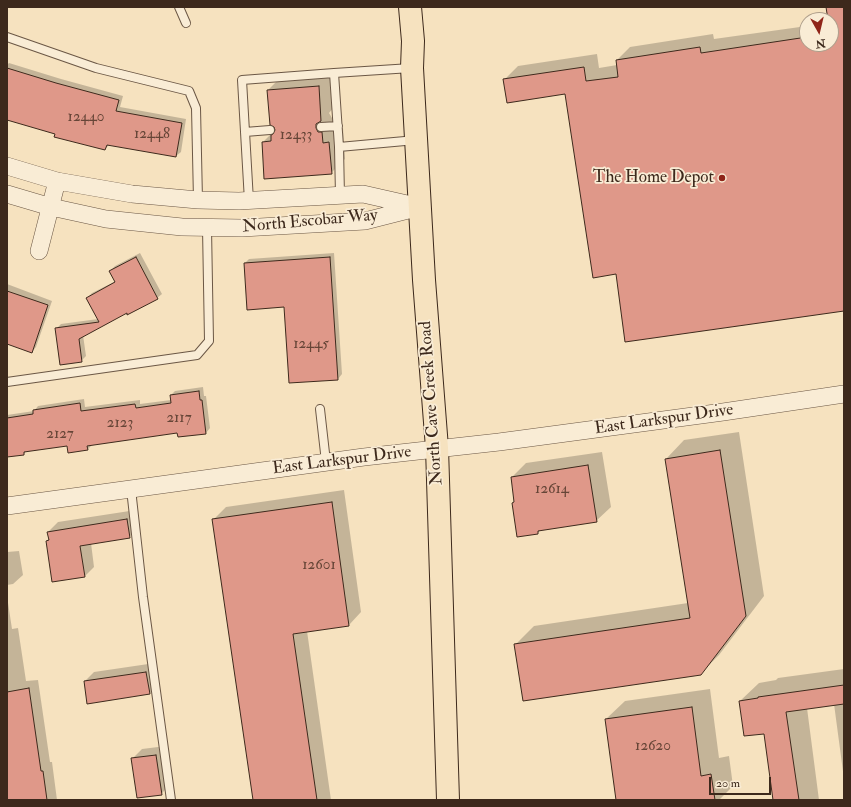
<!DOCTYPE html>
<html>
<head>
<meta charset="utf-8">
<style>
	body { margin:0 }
	#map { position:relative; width:851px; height:807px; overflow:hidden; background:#f6e2bf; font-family:"IM FELL Double Pica",serif }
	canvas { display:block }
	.frame { position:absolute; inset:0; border:8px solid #3d291c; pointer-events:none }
	.north { position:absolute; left:799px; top:12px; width:40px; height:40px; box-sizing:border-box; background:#f9ecd5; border:1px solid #ae9e8b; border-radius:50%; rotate:172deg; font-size:11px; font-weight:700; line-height:16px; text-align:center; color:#3d291c }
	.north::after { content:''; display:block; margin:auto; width:14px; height:18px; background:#8f2418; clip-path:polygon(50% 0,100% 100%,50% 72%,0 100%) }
	.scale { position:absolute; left:709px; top:777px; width:62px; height:18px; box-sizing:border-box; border:2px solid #3d291c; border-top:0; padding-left:5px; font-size:12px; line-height:14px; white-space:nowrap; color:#3d291c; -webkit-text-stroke:3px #f9ecd5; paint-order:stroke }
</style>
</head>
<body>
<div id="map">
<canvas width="851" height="807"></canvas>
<div class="frame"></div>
<div class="north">N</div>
<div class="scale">20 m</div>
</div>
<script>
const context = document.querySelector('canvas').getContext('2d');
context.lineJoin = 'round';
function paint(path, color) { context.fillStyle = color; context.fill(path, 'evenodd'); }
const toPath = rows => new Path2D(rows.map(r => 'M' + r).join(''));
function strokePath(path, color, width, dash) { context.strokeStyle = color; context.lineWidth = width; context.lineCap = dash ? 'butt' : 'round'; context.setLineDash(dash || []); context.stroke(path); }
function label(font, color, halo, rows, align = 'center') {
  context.font = font + ' "IM FELL Double Pica",serif'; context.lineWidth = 3.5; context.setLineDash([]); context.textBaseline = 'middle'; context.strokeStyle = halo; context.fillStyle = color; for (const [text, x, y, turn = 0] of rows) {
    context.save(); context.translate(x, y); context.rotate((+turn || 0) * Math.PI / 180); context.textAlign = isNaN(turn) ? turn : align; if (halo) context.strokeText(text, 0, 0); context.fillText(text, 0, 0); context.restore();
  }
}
paint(toPath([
	[827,7,844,7,844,310,617,273,565,93,504,80,518,66,597,54,599,68,617,65,617,60,630,47,713,34,714,39,807,26,807,44,831,44,831,20,829,20],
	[9,63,61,79,123,96,120,107,186,119,181,152,176,156,110,144,105,149,56,133,7,119,7,65],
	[332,72,335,106,329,113,332,118,336,118,337,129,343,128,345,159,331,173,263,142,276,129,271,124,268,90,282,76],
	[140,253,162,294,157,298,127,312,83,335,86,356,81,361,56,329,61,324,98,319,87,298,92,293,116,281,110,271,115,266],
	[334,253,342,374,338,379,285,306,245,263,249,259],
	[7,284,52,301,36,347,32,352,7,343],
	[203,387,204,396,206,396,210,428,206,433,178,432,92,445,87,450,68,445,26,451,24,454,7,456,7,415,34,411,38,406,84,399,85,407,140,400,140,404,171,400,171,395,175,391],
	[739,432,764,596,719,655,700,674,515,645,534,626,688,603,666,459,684,440],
	[602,452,611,507,596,521,541,529,538,533,512,477,526,463],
	[344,490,361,612,349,625,307,631,331,800,254,800,213,520,226,507],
	[136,510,139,528,129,537,91,543,94,567,85,576,47,541,49,538,48,532,58,522],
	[19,551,23,575,13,584,7,585,7,552],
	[7,596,12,629,18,628,26,681,38,680,50,762,52,762,57,800,7,800],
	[155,663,159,684,149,694,85,681,94,672],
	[844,669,844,779,834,704,807,708,819,800,774,800,764,733,740,701,759,683,776,680,778,678],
	[710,689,719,758,729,756,733,786,719,800,617,800,606,719,625,701],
	[166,746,171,784,161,794,133,758,142,749]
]), '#0003');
const building = toPath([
	[826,7,844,7,844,311,625,342,616,274,593,278,565,94,507,103,503,79,584,67,586,81,618,77,616,60,700,47,701,53,807,37,807,44,831,44,831,20,828,20,826,7],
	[7,68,56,83,119,100,116,111,182,123,176,157,107,145,105,150,54,137,55,134,7,120,7,68],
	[319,86,321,121,316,124,316,128,318,132,322,132,323,143,329,142,332,174,264,179,262,142,271,141,271,135,273,134,275,130,274,127,270,125,267,90,319,86],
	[136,257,158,299,127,315,127,313,79,339,82,362,60,365,55,328,99,322,86,298,115,282,109,271,136,257],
	[330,257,338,380,289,383,284,307,247,310,244,263,330,257],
	[7,291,48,305,32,353,7,344,7,291],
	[199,391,200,400,202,400,206,434,178,437,177,433,87,446,88,450,68,453,67,446,24,452,24,455,7,457,7,418,33,414,33,410,80,403,81,411,135,404,136,408,171,403,170,395,199,391],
	[720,450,746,616,701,675,523,701,514,644,690,618,665,459,720,450],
	[588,465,597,522,538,531,538,534,517,537,512,503,514,502,511,477,588,465],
	[332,502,349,626,293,634,317,800,253,800,212,519,332,502],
	[127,519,130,538,80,546,85,577,52,582,46,541,49,540,47,532,127,519],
	[146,672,150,694,87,704,84,681,146,672],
	[844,685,844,704,786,712,799,800,773,800,764,734,744,736,739,701,758,698,758,697,844,685],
	[29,688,41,771,43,771,47,800,7,800,7,692,29,688],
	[692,707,701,776,711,774,715,800,616,800,605,719,692,707],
	[156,755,162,795,137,798,131,758,156,755]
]);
paint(building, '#df9889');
strokePath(building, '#3d291c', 1);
const service = toPath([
	[179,7,186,23],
	[7,37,96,68,189,91,196,108,198,200],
	[411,68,334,73,339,147,416,140],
	[321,127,338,126],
	[245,132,270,130],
	[339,147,340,196],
	[249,201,242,80,334,73],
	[7,382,197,355,209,341,207,228],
	[320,409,326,462],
	[131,489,143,597,171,800]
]);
const minor = toPath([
	[7,166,57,181,132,194,198,200,239,201,363,194,416,206],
	[7,194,51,207,106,219,182,227,242,228,365,221,420,207],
	[39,251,57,181],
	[7,506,364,457,499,442,723,412,844,394]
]);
const primary = toPath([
	[410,7,413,41,412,68,424,280,437,448,448,800]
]);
strokePath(service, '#6b5745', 10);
strokePath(minor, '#6b5745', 18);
strokePath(primary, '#3d291c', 24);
strokePath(service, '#f9ecd5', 8);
strokePath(minor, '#f9ecd5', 17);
strokePath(primary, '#f6e2bf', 22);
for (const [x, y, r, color] of [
	[722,178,4,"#8f2418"]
]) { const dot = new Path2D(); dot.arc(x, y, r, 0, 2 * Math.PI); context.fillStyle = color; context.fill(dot); strokePath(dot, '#f9ecd5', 1.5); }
label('15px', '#664537', null, [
	["12440",86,118],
	["12448",152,135],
	["12433",296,136],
	["12445",311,345],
	["2117",179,419],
	["2123",120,424],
	["2127",60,435],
	["12614",552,490],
	["12601",319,566],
	["12620",653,747]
]);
label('17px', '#3d291c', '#f9ecd5', [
	["The Home Depot",714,178]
], 'right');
label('17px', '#3d291c', '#f9ecd5', [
	["North Escobar Way",310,222,-5],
	["North Cave Creek Road",432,403,-94],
	["East Larkspur Drive",664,420,-8],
	["East Larkspur Drive",342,461,-7]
]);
</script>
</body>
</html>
